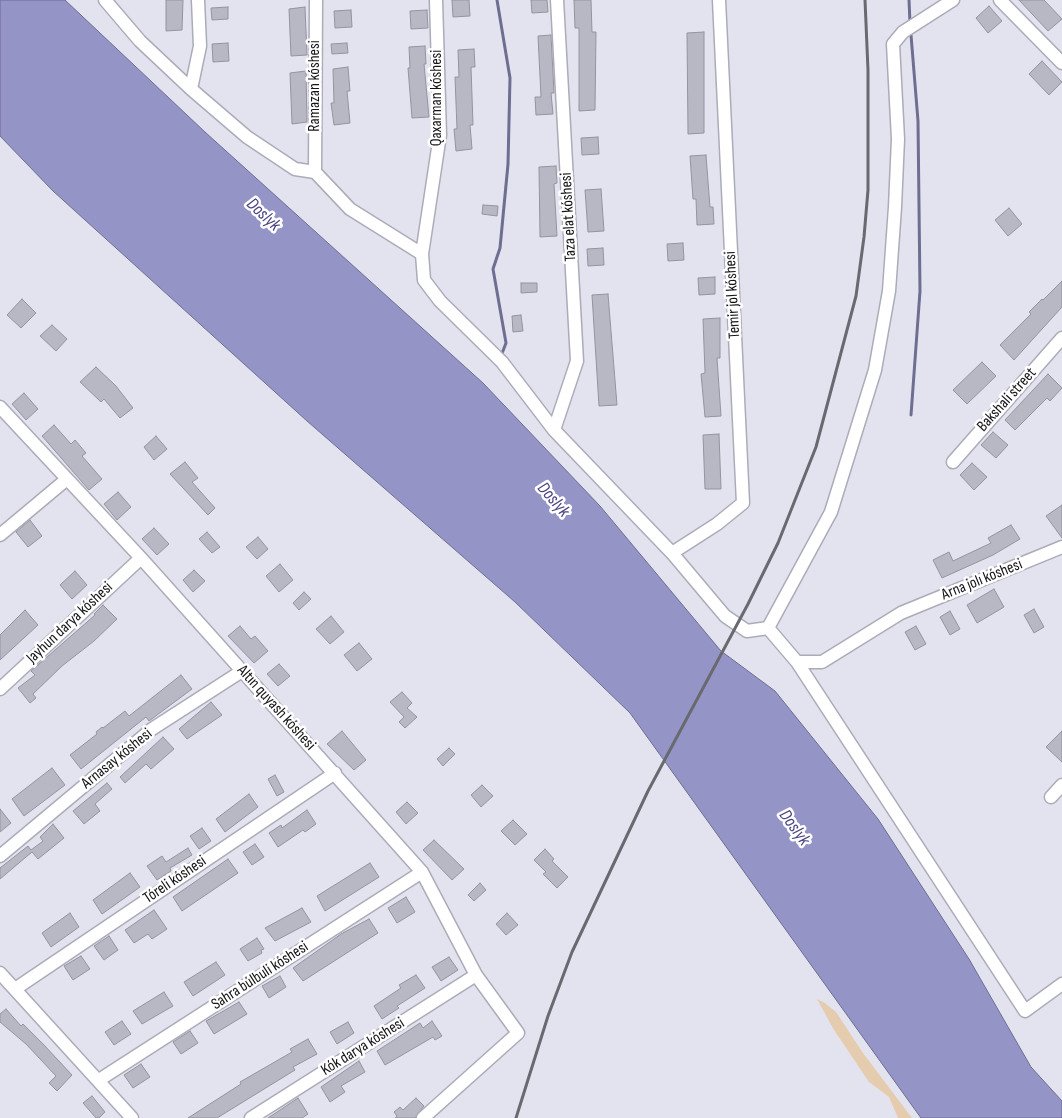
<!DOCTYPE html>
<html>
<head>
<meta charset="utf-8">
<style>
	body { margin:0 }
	canvas { display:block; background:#e2e3ef }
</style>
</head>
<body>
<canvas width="1062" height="1118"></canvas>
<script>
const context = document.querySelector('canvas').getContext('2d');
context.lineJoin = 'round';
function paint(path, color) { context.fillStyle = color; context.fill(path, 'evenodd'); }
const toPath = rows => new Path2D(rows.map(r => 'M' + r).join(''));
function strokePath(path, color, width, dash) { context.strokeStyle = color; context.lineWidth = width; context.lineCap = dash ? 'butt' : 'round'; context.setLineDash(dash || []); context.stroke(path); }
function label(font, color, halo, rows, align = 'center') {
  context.font = font + ' "Sofia Sans Condensed",sans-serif'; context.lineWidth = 5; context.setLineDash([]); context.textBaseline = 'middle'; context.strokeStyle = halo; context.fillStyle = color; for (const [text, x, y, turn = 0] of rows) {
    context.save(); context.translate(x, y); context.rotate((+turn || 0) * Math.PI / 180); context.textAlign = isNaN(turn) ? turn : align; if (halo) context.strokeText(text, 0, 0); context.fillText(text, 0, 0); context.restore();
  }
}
paint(toPath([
	[817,999,825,1003,836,1012,863,1053,912,1118,898,1118,889,1097,869,1082,834,1030]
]), '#e5ccae');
const water = toPath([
	[0,0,65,0,205,132,483,383,600,506,721,651,775,691,878,819,969,959,1031,1067,1062,1101,1062,1118,921,1118,630,713,515,602,307,421,53,191,0,136,0,0]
]);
paint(water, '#9594c7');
strokePath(water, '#6e6d92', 1);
strokePath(toPath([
	[497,0,510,78,508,164,500,248,493,269,506,343,501,356],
	[909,0,910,23],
	[911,35,918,121,920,291,911,415]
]), '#6e6d92', 3);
const building = toPath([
	[166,0,183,0,182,30,166,31,166,0],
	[452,0,469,0,470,16,453,17,452,0],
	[531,0,547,0,548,12,532,13,531,0],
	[574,0,591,0,592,32,596,32,595,110,579,111,579,28,575,28,574,0],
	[1019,0,1044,0,1062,19,1048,31,1019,0],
	[989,6,1002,21,988,33,976,18,989,6],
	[228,7,228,19,212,20,211,8,228,7],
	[305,7,307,55,291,56,289,9,305,7],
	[351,10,352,27,335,28,334,11,351,10],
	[427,10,428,28,411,29,410,11,427,10],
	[704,32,704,133,688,134,687,33,704,32],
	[551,35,554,93,551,93,553,114,536,115,535,97,541,97,538,36,551,35],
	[228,43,229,61,213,62,212,44,228,43],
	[347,43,348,53,332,54,331,44,347,43],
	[425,46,426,64,424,64,429,117,412,118,408,68,410,68,409,47,425,46],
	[474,49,475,67,471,67,473,125,470,125,472,149,456,151,454,129,457,129,455,77,459,77,458,50,474,49],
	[1042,61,1062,82,1049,95,1029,74,1042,61],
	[348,67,350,91,347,91,350,123,334,125,331,103,334,103,333,69,348,67],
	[306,71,307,122,292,124,290,73,306,71],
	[598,137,599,154,582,155,581,138,598,137],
	[706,155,710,207,713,207,714,224,697,225,696,199,693,199,690,156,706,155],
	[556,166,557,183,554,184,557,236,540,237,539,167,556,166],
	[601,189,604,231,588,232,585,190,601,189],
	[483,205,498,206,497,216,482,214,483,205],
	[1009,208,1022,224,1008,236,995,220,1009,208],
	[683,243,684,260,668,261,667,244,683,243],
	[603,248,604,265,588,266,587,249,603,248],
	[715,277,715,294,699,295,698,278,715,277],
	[1062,281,1062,307,1014,360,1000,345,1031,314,1029,312,1042,299,1043,300,1062,281],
	[521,283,537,283,537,292,521,293,521,283],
	[608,294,617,405,599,406,592,295,608,294],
	[22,299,36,313,21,328,7,315,22,299],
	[521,315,523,331,513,332,512,316,521,315],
	[720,318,720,358,717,358,721,416,705,417,701,374,705,373,703,319,720,318],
	[52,325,67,339,56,351,40,336,52,325],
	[982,362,996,376,967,404,953,390,982,362],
	[96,367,116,386,133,408,120,418,104,399,101,402,80,382,96,367],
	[1048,374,1062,388,1050,401,1047,398,1015,430,1005,420,1048,374],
	[24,393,38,409,26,420,12,404,24,393],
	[54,425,71,444,75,440,86,453,82,456,102,479,89,490,42,436,54,425],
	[993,432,1008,445,996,458,981,445,993,432],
	[719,434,721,489,705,489,703,435,719,434],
	[156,436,167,449,154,460,144,447,156,436],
	[185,462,198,478,192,482,215,508,208,515,170,474,185,462],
	[972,463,987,477,974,490,960,475,972,463],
	[118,492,131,507,117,520,104,504,118,492],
	[1062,505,1062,538,1046,516,1062,505],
	[30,520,42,536,28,547,16,532,30,520],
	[1011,525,1020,539,993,555,942,578,933,560,949,552,953,561,991,543,988,538,1011,525],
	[154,528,169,544,157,555,142,539,154,528],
	[207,532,220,547,212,553,199,539,207,532],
	[258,537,268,549,257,559,246,547,258,537],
	[280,564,293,580,279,592,266,576,280,564],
	[194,570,205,581,193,592,183,580,194,570],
	[75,571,87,585,72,599,60,585,75,571],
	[994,589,1004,607,977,623,967,605,994,589],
	[304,592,311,599,299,610,293,603,304,592],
	[103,605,117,619,94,641,62,666,33,694,36,698,30,703,18,688,35,675,31,671,95,615,94,614,103,605],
	[1034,609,1044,627,1034,633,1024,615,1034,609],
	[25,610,38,625,0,660,0,635,25,610],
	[950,611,960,629,950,635,940,617,950,611],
	[331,616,344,632,330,644,316,629,331,616],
	[240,626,251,639,255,636,268,651,254,663,228,636,240,626],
	[916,626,926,644,915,650,905,632,916,626],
	[359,643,372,659,357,671,344,655,359,643],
	[279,664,290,676,278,686,267,674,279,664],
	[181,675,192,689,149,721,146,717,81,769,70,755,97,734,96,732,102,727,103,728,125,711,129,716,181,675],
	[402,692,412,703,407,708,417,717,405,728,399,722,404,717,390,702,402,692],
	[211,702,222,715,187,739,179,729,211,702],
	[342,731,366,760,354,770,327,744,342,731],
	[1062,731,1062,762,1046,747,1062,731],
	[163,737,174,749,151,769,146,764,125,783,120,777,163,737],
	[449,748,455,754,443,766,437,759,449,748],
	[52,768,65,785,24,816,12,799,52,768],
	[275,775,284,792,277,796,268,779,275,775],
	[107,783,112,789,95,804,100,811,84,824,73,811,107,783],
	[482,785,493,796,481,807,471,795,482,785],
	[249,794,258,807,225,832,216,819,249,794],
	[407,802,418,813,406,824,396,812,407,802],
	[0,809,11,823,0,832,0,809],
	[307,810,316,824,305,832,303,830,278,847,269,833,281,825,282,828,307,810],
	[513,820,527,834,515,845,501,831,513,820],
	[53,824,64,838,38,859,32,852,0,879,0,868,28,846,31,850,43,841,40,837,53,824],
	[202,828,211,841,199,849,190,836,202,828],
	[434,840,464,869,452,880,423,850,434,840],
	[255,844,264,857,252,865,243,852,255,844],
	[188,848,192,855,170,868,171,871,157,880,147,866,162,856,166,862,188,848],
	[545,849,554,859,552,861,568,877,557,888,543,874,546,872,534,860,545,849],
	[228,859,238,873,182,911,173,897,228,859],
	[370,863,379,877,325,911,317,896,370,863],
	[130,873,140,887,102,914,93,900,130,873],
	[480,883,486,890,474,901,468,895,480,883],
	[406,897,415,912,397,923,388,908,406,897],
	[302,908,311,922,275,941,265,928,302,908],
	[154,910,167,929,152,939,148,934,134,943,125,930,154,910],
	[70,913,79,927,51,947,42,933,70,913],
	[507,913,518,925,506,935,496,924,507,913],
	[369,919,378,933,303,981,293,968,341,934,369,919],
	[109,936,118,950,104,960,94,946,109,936],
	[257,938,264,949,261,950,262,953,248,961,240,949,257,938],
	[81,956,90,969,73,980,64,966,81,956],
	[449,957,458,970,441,981,432,967,449,957],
	[216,962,225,975,193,996,184,982,216,962],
	[416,975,425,988,397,1006,399,1008,382,1019,374,1006,401,988,399,985,416,975],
	[280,976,286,987,269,998,262,986,280,976],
	[164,992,173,1006,142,1024,133,1011,164,992],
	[239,1002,247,1014,214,1034,206,1021,239,1002],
	[6,1009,21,1026,23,1024,44,1045,72,1075,57,1091,49,1083,56,1076,26,1044,0,1022,0,1014,6,1009],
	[122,1021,131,1034,114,1045,105,1032,122,1021],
	[432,1021,442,1036,435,1040,433,1037,385,1065,377,1051,420,1023,423,1028,432,1021],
	[348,1022,354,1033,337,1044,330,1032,348,1022],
	[190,1031,198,1043,181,1054,173,1042,190,1031],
	[308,1039,317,1054,293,1067,295,1070,217,1118,188,1118,241,1084,240,1082,292,1052,290,1049,308,1039],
	[359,1061,365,1072,341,1086,345,1092,330,1102,321,1087,359,1061],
	[141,1064,150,1077,133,1088,124,1075,141,1064],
	[92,1096,105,1112,99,1118,96,1118,83,1103,92,1096],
	[298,1098,308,1114,302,1118,268,1118,298,1098],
	[416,1098,424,1106,415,1118,395,1118,397,1116,394,1112,400,1107,403,1110,416,1098]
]);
paint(building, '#b8b8c4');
strokePath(building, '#9494a0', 1);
const minor = toPath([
	[105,0,140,41,191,89,247,137,295,169,315,172,350,209,422,254,424,280,440,301,502,362,554,430,672,553,725,616,747,631,768,628],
	[1000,0,1062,63],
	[191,89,200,46,198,0],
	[315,172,316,0],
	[422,254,440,135,436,0],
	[0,407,141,558,422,872,476,975,518,1033,423,1118],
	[554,430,577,361,557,0],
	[953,462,1062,338],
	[0,535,67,479],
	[672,553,717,524,743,503,719,0],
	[768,628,831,512,875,370,889,291,895,207,898,139,893,44,903,32,953,0],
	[768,628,797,662,1025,1011,1062,984],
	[797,662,822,662,901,613,1062,547],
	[0,689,141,558],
	[1051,797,1062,785],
	[0,856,152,729,242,671],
	[0,973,132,1118],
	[15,989,335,773],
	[99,1080,422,872],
	[251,1118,476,975]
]);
strokePath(minor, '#abacb8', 15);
strokePath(minor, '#fff', 12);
strokePath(toPath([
	[516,1118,548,1016,572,952,648,791,748,604,778,543,816,447,856,296,864,237,868,190,868,70,865,0]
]), '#696970', 3);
label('16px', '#131317', '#fff', [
	["Ramazan kóshesi",315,86,-90],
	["Qaxarman kóshesi",437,98,-90],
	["Taza elat kóshesi",569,217,-93],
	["Temir jol kóshesi",733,295,-93],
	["Bakshali street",1007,400,-48],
	["Arna jolı kóshesi",982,580,-22],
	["Jayhun darya kóshesi",70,623,-43],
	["Altın quyash kóshesi",276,708,48],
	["Arnasay kóshesi",117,759,-39],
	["Tóreli kóshesi",175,880,-34],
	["Sahra búlbuli kóshesi",260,976,-33],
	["Kók darya kóshesi",363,1047,-32]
]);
label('italic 18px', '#4a4485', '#fff', [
	["Doslyk",263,215,43],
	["Doslyk",553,500,49],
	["Doslyk",794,828,54]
]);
</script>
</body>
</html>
